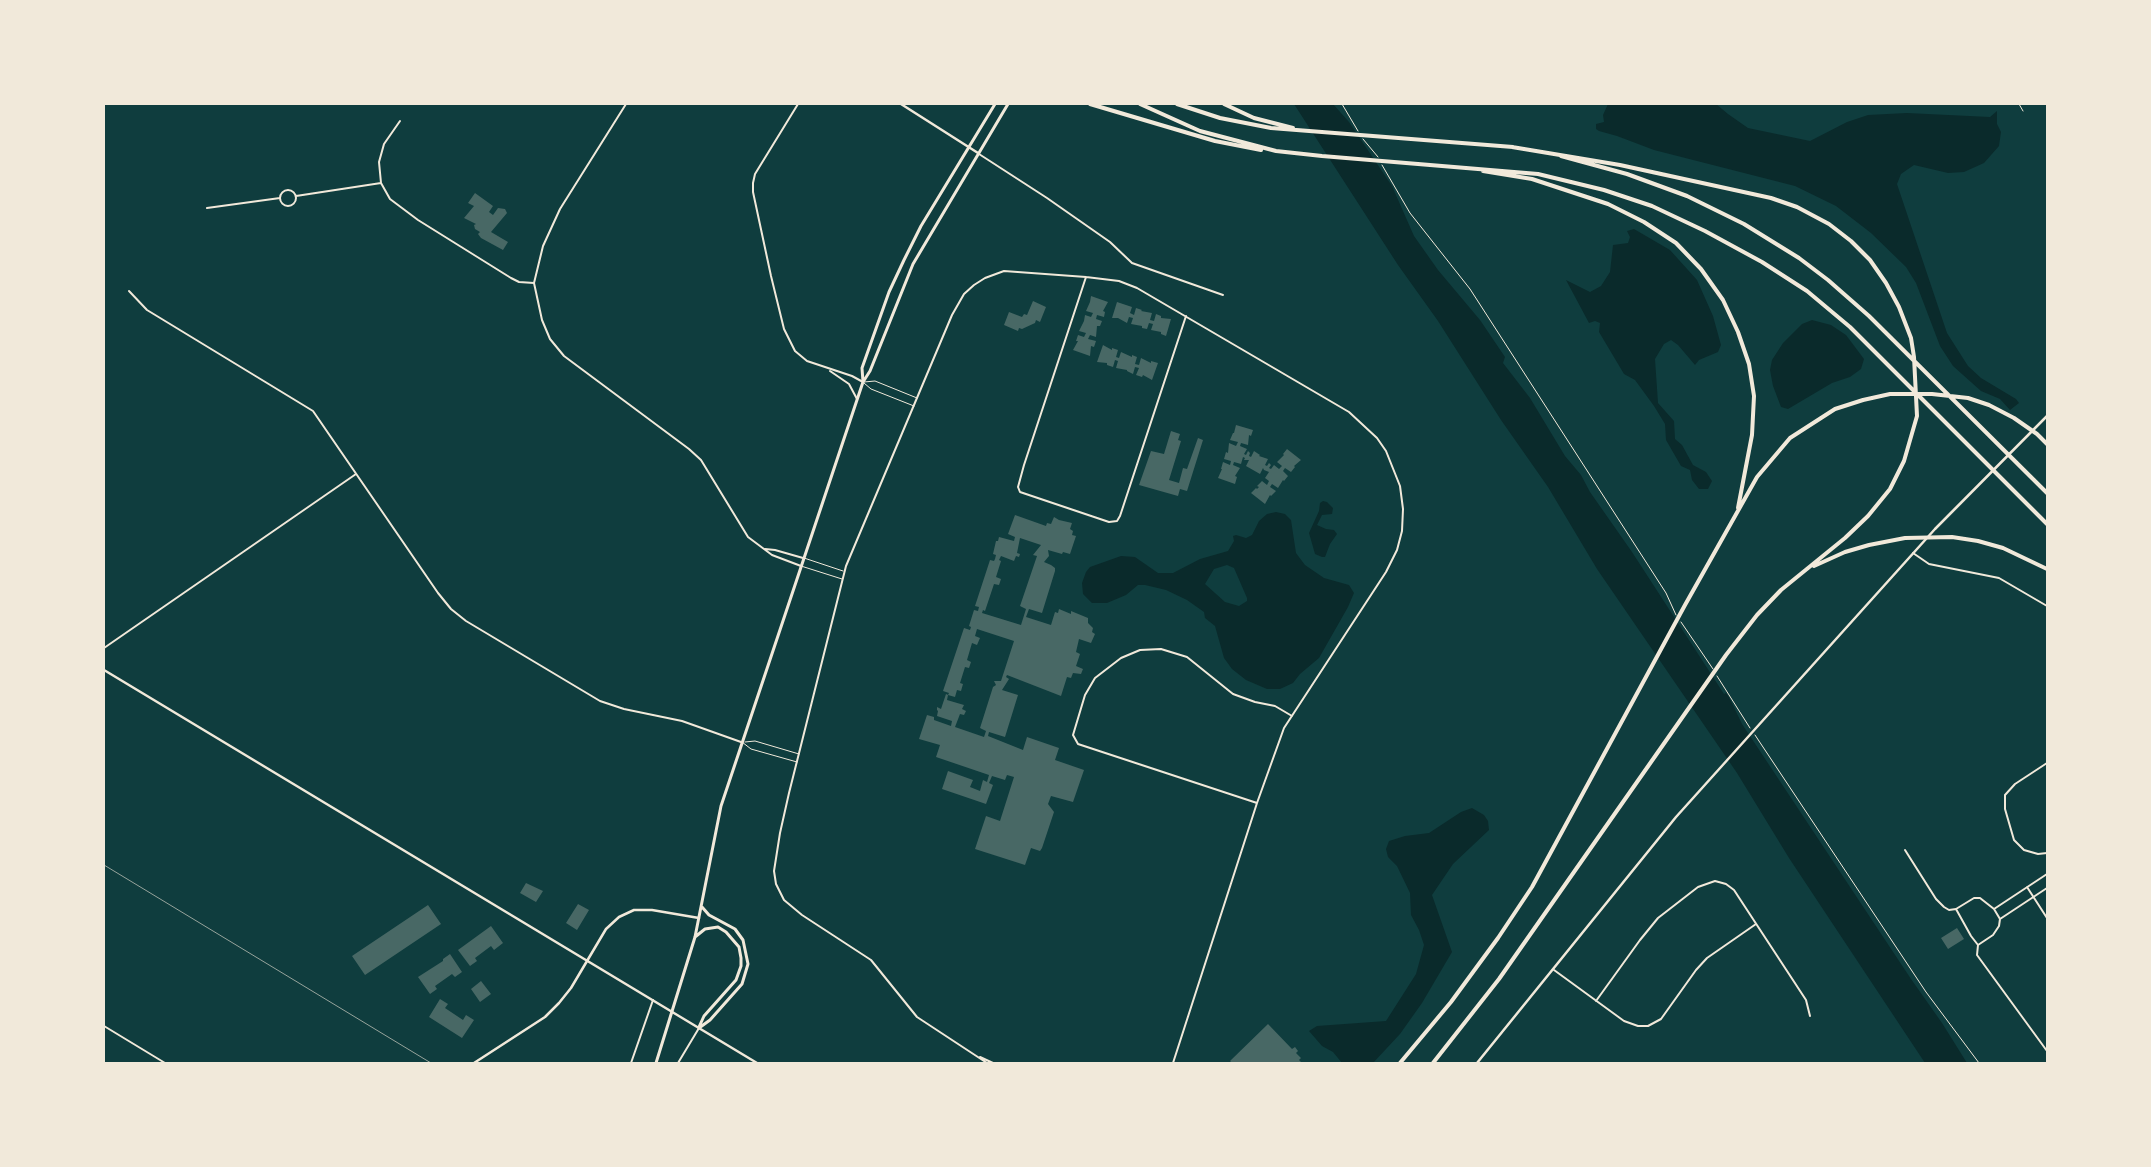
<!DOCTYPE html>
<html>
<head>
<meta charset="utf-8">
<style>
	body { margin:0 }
	#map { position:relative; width:2151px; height:1167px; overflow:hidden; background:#0f3d3e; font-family:Merriweather,serif }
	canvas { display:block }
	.frame { position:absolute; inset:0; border:105px solid #f1e9da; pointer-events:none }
</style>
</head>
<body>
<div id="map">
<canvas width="2151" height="1167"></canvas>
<div class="frame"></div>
</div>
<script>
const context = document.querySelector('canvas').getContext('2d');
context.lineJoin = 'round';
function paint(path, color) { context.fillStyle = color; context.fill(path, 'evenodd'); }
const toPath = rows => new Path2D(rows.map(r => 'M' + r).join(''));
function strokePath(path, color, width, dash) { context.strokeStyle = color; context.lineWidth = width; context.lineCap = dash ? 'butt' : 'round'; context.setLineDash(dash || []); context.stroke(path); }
paint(toPath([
	[1294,104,1333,104,1349,122,1392,186,1414,236,1438,270,1480,320,1505,357,1503,363,1530,398,1565,456,1581,475,1590,492,1632,552,1724,694,1726,693,1729,697,1742,724,1911,979,1942,1023,1967,1063,1925,1063,1789,858,1737,773,1597,569,1548,487,1501,420,1438,321,1398,265],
	[1608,104,1716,104,1728,114,1748,128,1810,141,1847,122,1868,115,1907,113,1990,117,1997,111,1997,124,2001,132,1999,146,1984,163,1964,172,1948,173,1914,165,1901,174,1897,184,1947,333,1968,366,1981,378,2016,399,2019,403,2010,410,2000,399,1981,391,1953,366,1940,346,1916,283,1906,267,1871,233,1836,206,1795,186,1654,150,1617,136,1599,131,1596,129,1596,124,1604,122,1603,115],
	[1634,229,1670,250,1697,280,1713,316,1721,345,1718,352,1699,360,1695,365,1678,345,1671,340,1664,344,1655,359,1658,403,1674,421,1675,439,1682,445,1693,465,1706,472,1712,481,1708,489,1699,489,1692,480,1690,470,1681,466,1666,440,1665,424,1654,406,1635,380,1624,374,1599,332,1600,323,1595,321,1589,323,1566,280,1590,292,1601,286,1610,272,1613,245,1628,243,1630,237,1627,231],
	[1812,320,1831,325,1846,335,1864,359,1861,369,1850,377,1832,383,1788,409,1781,407,1773,386,1770,370,1772,360,1783,343,1802,324],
	[1323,501,1327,502,1333,508,1332,514,1322,515,1317,525,1326,529,1334,530,1337,534,1330,544,1325,557,1322,557,1315,554,1309,533,1319,511,1320,503],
	[1276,512,1285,514,1291,520,1296,553,1305,565,1324,578,1349,585,1354,593,1348,607,1319,658,1300,674,1293,683,1280,689,1267,689,1246,680,1232,669,1224,658,1215,626,1205,618,1204,612,1187,600,1166,590,1145,585,1138,585,1126,595,1107,603,1092,603,1083,594,1082,583,1086,572,1090,567,1121,556,1135,557,1158,573,1173,573,1200,559,1228,551,1234,541,1233,536,1236,535,1246,538,1252,535,1259,521,1267,514],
	[1227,565,1234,568,1247,598,1247,601,1239,606,1225,602,1205,584,1214,569],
	[1472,808,1484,815,1488,821,1489,830,1453,864,1432,895,1452,952,1422,1003,1400,1034,1373,1063,1342,1063,1333,1052,1322,1046,1309,1031,1317,1026,1386,1021,1416,974,1424,945,1419,930,1411,915,1410,893,1397,866,1388,857,1386,849,1389,841,1405,836,1429,833,1461,812]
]), '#0a2a2b');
paint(toPath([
	[475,193,493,206,489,212,493,215,498,208,505,209,507,213,491,232,508,242,503,250,481,238,478,234,480,232,475,229,474,225,476,224,464,218,474,206,468,203],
	[1091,296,1108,302,1103,311,1105,312,1104,317,1097,315,1096,319,1102,321,1100,326,1097,326,1096,337,1090,335,1088,339,1096,341,1094,347,1091,346,1090,356,1073,350,1078,341,1076,341,1078,335,1084,337,1086,333,1079,331,1084,321,1085,315,1091,317,1093,313,1086,311,1090,302],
	[1033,301,1046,307,1040,322,1036,320,1035,323,1022,329,1019,328,1018,331,1004,325,1009,312,1022,317,1024,314,1027,315],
	[1117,302,1132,307,1130,313,1134,315,1136,308,1142,310,1141,311,1152,313,1150,320,1154,321,1156,314,1161,316,1161,318,1171,319,1166,336,1161,334,1161,332,1151,330,1153,324,1149,323,1147,329,1142,328,1142,326,1131,324,1133,318,1129,317,1127,323,1118,318,1112,318],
	[1103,345,1112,350,1112,348,1118,350,1116,357,1119,358,1121,352,1132,357,1132,355,1137,357,1135,364,1139,365,1141,358,1151,363,1151,361,1158,363,1152,380,1143,375,1142,377,1136,375,1139,368,1135,367,1133,374,1127,371,1127,370,1116,368,1118,361,1115,360,1113,367,1107,365,1107,363,1097,362],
	[1236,425,1253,430,1251,436,1249,435,1248,445,1241,443,1240,446,1247,449,1244,454,1246,455,1248,451,1250,453,1249,456,1251,457,1254,451,1260,455,1259,456,1268,459,1265,465,1267,466,1269,463,1271,465,1269,468,1271,469,1274,465,1279,469,1282,466,1277,462,1284,455,1283,454,1287,449,1301,460,1294,466,1295,467,1291,472,1285,468,1283,471,1288,476,1284,481,1283,480,1278,488,1272,484,1270,487,1276,491,1271,496,1270,495,1265,504,1251,493,1256,488,1257,489,1259,487,1257,486,1262,481,1267,485,1269,481,1265,478,1269,472,1264,470,1263,468,1260,474,1246,466,1249,460,1244,460,1245,458,1243,457,1241,464,1234,462,1233,465,1240,468,1235,476,1237,477,1235,484,1218,478,1222,469,1221,469,1223,462,1230,465,1231,461,1224,459,1226,452,1228,453,1229,443,1236,446,1238,442,1230,440,1233,433,1234,433],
	[1171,431,1180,434,1178,440,1181,441,1169,480,1179,483,1183,468,1187,469,1198,438,1203,440,1187,491,1180,489,1178,496,1139,485,1151,451,1164,454],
	[1015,515,1046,526,1047,523,1051,524,1054,517,1059,520,1072,523,1070,529,1073,531,1072,535,1076,536,1070,554,1063,552,1062,554,1048,550,1049,556,1044,562,1051,565,1055,568,1055,571,1042,613,1029,609,1026,617,1051,625,1055,612,1058,613,1059,609,1071,614,1071,611,1088,618,1088,623,1093,628,1092,632,1095,634,1091,643,1079,639,1076,652,1080,654,1076,666,1083,669,1081,674,1073,673,1071,678,1067,677,1061,696,1007,675,1006,677,1009,679,1002,690,1018,695,1005,737,989,732,988,736,1023,750,1027,737,1059,748,1055,760,1084,770,1073,802,1051,796,1048,804,1054,812,1042,848,1040,851,1031,848,1025,865,975,849,986,816,1000,821,1014,777,1007,775,1005,780,992,776,989,783,993,785,986,804,942,789,948,771,973,780,970,787,980,791,983,780,987,782,989,775,936,757,940,745,919,739,927,715,934,717,934,720,951,726,952,721,937,716,938,711,937,710,937,707,941,709,946,694,948,695,949,693,943,691,964,628,970,630,971,627,969,626,974,610,978,611,979,607,975,606,990,560,994,561,995,559,996,555,993,554,996,541,998,541,999,537,1014,541,1015,537,1008,534],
	[1020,538,1041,545,1033,555,1037,556,1020,606,1026,609,1021,625,982,613,983,610,985,611,994,584,999,585,1001,579,996,577,1001,561,999,560,1001,556,1014,561,1016,556,1019,557,1020,554,1017,553],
	[977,629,1014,641,1001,681,994,681,996,685,993,687,980,728,986,731,984,737,955,727,960,714,964,715,966,711,962,709,964,705,947,700,948,695,955,697,957,690,961,691,963,684,960,683,965,667,969,668,971,662,967,660,972,643,977,645,980,638,975,636],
	[526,883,543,891,536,902,520,893],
	[578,904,589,910,577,930,566,923],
	[428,905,441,924,365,975,352,956],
	[491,926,503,943,494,950,491,946,475,958,477,961,470,966,458,950],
	[1957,928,1964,939,1948,949,1941,938],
	[450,954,462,972,455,977,452,974,435,986,437,989,430,994,418,977,443,961,443,959],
	[481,981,491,994,480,1002,471,989],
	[440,999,448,1004,445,1008,463,1020,466,1015,474,1020,462,1038,429,1017],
	[1268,1024,1292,1049,1295,1047,1298,1051,1296,1053,1301,1058,1299,1060,1302,1063,1232,1063,1230,1061]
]), '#486865');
strokePath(toPath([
	[1342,104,1358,131],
	[1363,139,1378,157],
	[1382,165,1410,213,1470,289,1666,593,1676,615],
	[1681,622,1713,669],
	[1717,676,1750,728],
	[1755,735,1926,992,1979,1063]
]), '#f1e9da', 1);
strokePath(toPath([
	[2019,104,2023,111],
	[864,382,875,381,917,398],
	[864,383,871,389,914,406],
	[804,558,843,571],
	[801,566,842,579],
	[742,742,751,749,797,762],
	[745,742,755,741,799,754]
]), '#f1e9da', 1);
strokePath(toPath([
	[626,104,560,209,543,246,534,283,542,320,550,339,564,356,689,449,701,460,748,537,772,555,801,566],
	[798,104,755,174,753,183,753,192,771,276,784,329,795,351,807,361,852,376,863,382],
	[400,121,384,144,379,162,381,183,390,199,418,220,511,278,519,282,534,283],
	[979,154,1047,198,1110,242,1132,263,1223,295],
	'280 198a8 8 0 1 1 16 0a8 8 0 1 1-16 0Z',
	[296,196,381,183],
	[207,208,280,198],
	[1086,277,1024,465,1018,487,1020,492,1109,522,1117,521,1120,516,1186,316],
	[129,291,147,310,313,411,438,593,451,609,466,621,600,701,624,709,682,721,741,742],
	[830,371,849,384,857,399],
	[765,549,775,550,803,558],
	[1913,553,1929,564,1999,578,2047,606],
	[104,648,356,474],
	[2047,763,2015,784,2005,795,2005,809,2014,840,2024,850,2038,854,2047,853],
	[1257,803,1078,744,1073,735,1085,695,1095,678,1121,658,1140,650,1161,649,1187,657,1233,694,1255,702,1275,706,1292,716],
	[1905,850,1936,899,1944,907,1949,910,1956,909],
	[2027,887,2047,918],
	[1994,909,2047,874],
	[2000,919,1994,909,1980,898,1974,898,1956,909,1971,936,1978,945,1993,935,1999,926,2000,919,2047,888],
	[1978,945,1977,955,2047,1051],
	[1554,970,1624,1021,1638,1026,1648,1026,1661,1019,1696,970,1707,958,1756,924],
	[1596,1001,1640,940,1658,918,1698,887,1715,881,1726,884,1734,890,1806,1000,1810,1016],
	[104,1026,165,1063],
	[980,1057,993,1063],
	[631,1063,653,1000],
	[678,1063,699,1028],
	[987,1063,917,1017,871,960,802,915,784,900,776,884,774,871,780,833,789,793,846,566,952,315,964,294,974,285,985,278,1004,271,1086,277,1119,281,1137,288,1349,412,1377,438,1386,451,1400,486,1403,509,1402,531,1397,550,1386,572,1284,728,1257,803,1173,1063]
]), '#f1e9da', 2);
strokePath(toPath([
	[901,104,978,153],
	[104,670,757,1063],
	[474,1063,545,1017,559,1003,571,988,606,929,619,917,634,910,652,910,699,918],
	[1477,1063,1676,817,1935,529,2047,416]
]), '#f1e9da', 2.5);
strokePath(toPath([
	[863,382,862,368,889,292,904,260,921,226,995,104],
	[695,937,705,929,718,927,726,932,739,947,741,958,741,966,736,980,704,1016,699,1027],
	[699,1028,710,1020,742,984,748,964,743,940,735,929,709,915,702,907],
	[656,1063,695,937,721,806,863,382,870,371,913,264,1008,104]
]), '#f1e9da', 3);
strokePath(toPath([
	[1090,104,1215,141,1261,150],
	[1140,104,1200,131,1276,151,1322,156,1538,174,1604,190,1652,206,1705,231,1762,262,1807,291,1850,327,2047,524],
	[1177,104,1220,118,1271,128,1513,147],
	[1224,104,1254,118,1293,128],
	[1561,156,1627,174,1687,196,1744,224,1799,258,1828,280,1869,316,2047,493],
	[1483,171,1532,179,1608,204,1644,222,1676,243,1701,269,1723,300,1738,332,1749,364,1754,396,1752,435,1738,508],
	[1814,566,1845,552,1869,545,1905,538,1952,537,1978,541,2003,548,2047,569],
	[1400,1063,1451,1002,1498,938,1532,887,1685,605,1757,477,1790,438,1835,409,1863,400,1890,394,1932,394,1968,398,1989,405,2014,418,2037,434,2047,444],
	[1433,1063,1499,979,1726,655,1757,615,1781,590,1845,538,1868,516,1890,489,1904,461,1917,416,1914,357,1911,338,1899,307,1886,283,1870,260,1851,241,1829,224,1797,207,1771,198,1620,165,1512,147]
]), '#f1e9da', 4);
strokePath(toPath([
	[104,865,431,1063]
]), '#97a49c', 1);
</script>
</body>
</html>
